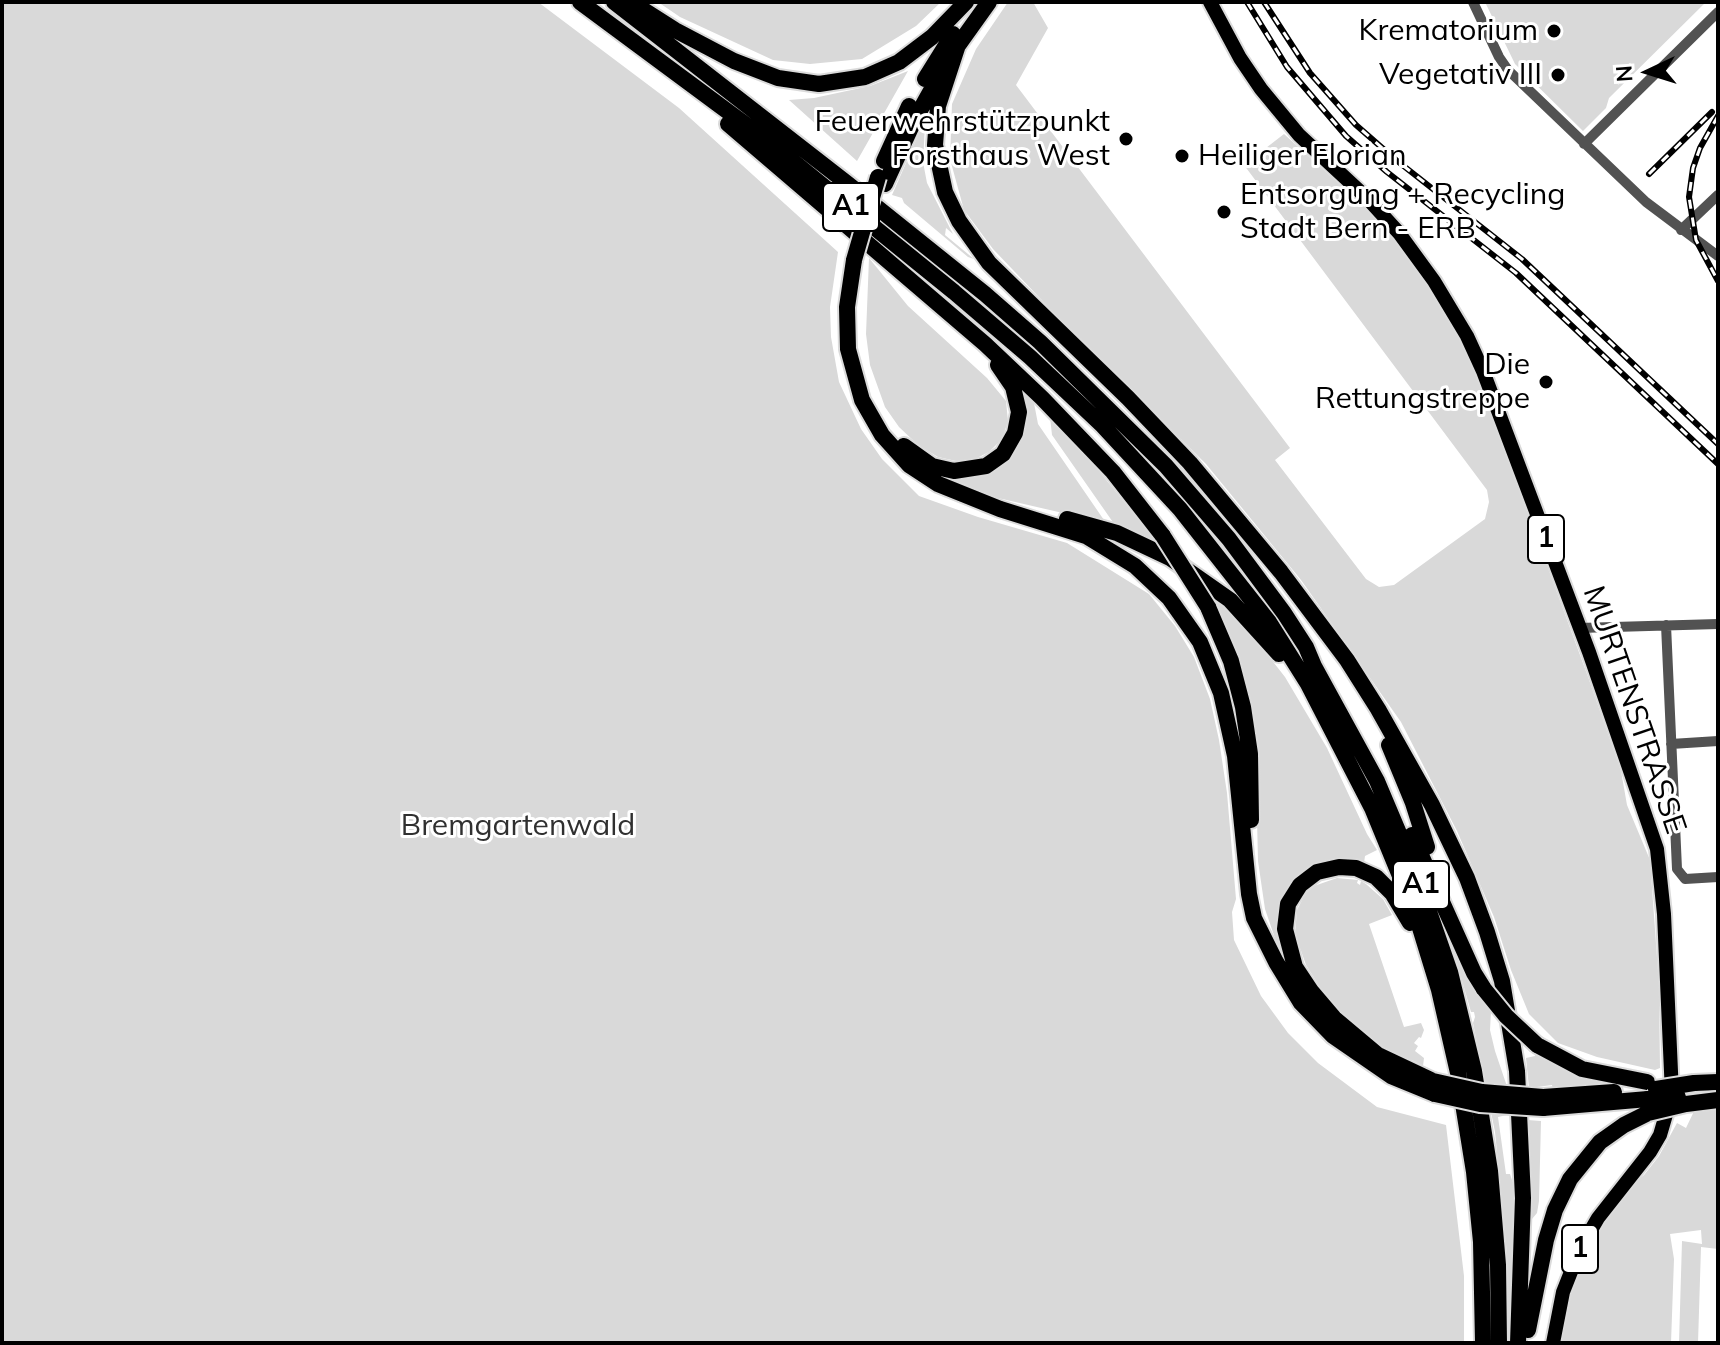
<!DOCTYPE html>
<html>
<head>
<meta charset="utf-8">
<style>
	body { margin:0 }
	#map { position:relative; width:1720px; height:1345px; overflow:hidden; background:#fff; font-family:Mulish,sans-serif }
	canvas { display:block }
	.frame { position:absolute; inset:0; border:4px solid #000; pointer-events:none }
	.north { position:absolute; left:1608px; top:32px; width:80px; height:80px; -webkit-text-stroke:6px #fff; paint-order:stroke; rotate:266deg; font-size:22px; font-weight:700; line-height:32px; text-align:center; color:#000 }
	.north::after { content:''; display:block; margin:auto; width:28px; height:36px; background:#000; clip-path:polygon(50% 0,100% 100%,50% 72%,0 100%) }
</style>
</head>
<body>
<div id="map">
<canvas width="1720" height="1345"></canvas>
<div class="frame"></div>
<div class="north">N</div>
</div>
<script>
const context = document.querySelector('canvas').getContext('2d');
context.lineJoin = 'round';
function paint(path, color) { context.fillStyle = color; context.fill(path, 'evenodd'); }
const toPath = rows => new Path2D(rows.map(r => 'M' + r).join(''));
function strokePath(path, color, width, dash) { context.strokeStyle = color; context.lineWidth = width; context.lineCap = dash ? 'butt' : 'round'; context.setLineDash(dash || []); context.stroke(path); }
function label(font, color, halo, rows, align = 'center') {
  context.font = font + ' Mulish,sans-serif'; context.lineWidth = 6; context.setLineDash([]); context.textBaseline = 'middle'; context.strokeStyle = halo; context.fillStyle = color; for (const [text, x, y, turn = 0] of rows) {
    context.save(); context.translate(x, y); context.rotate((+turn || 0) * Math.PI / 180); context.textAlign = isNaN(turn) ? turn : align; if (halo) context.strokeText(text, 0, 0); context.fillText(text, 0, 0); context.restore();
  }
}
paint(toPath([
	[2,2,538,2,679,108,838,252,830,307,831,337,839,382,861,429,882,459,919,496,978,517,1067,543,1149,594,1175,626,1194,657,1210,699,1219,740,1227,793,1236,899,1232,912,1234,940,1261,996,1288,1033,1318,1063,1377,1107,1446,1125,1464,1276,1464,1343,2,1343],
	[658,2,941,2,916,26,862,59,810,64,773,60,680,17],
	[1008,2,1033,2,1048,28,1016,85,1290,448,1275,460,1366,579,1379,587,1394,585,1485,519,1489,502,1487,490,1244,165,1284,134,1379,220,1437,296,1464,347,1491,413,1587,674,1621,771,1627,805,1650,860,1659,985,1660,1068,1655,1070,1597,1057,1558,1043,1529,1014,1511,970,1494,917,1457,831,1401,722,1301,580,1206,464,1075,335,993,249,964,210,950,159,952,104,976,49],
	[1485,2,1706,2,1609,98,1606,108,1583,131,1515,64],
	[908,71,857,161,789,100,814,98,870,86],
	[923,124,925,125,923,162,927,183,953,234,946,228,945,235,974,259,968,257,904,203,902,198,892,195],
	[869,258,908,306,987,378,1006,401,1008,421,1002,439,989,452,973,460,956,461,938,457,918,445,899,427,885,407,870,365,866,334],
	[1021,389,1034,403,1038,424,1106,523,972,492,945,481,924,466,940,472,1004,458],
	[1050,417,1099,471,1142,524,1154,532,1169,553,1117,528,1052,435],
	[1205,590,1245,626,1285,677,1327,748,1367,834,1377,850,1365,856,1364,863,1371,868,1361,865,1293,888,1289,970,1279,950,1265,909,1258,861,1256,776],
	[1337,878,1358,880,1357,883,1360,885,1361,881,1366,884,1383,899,1392,915,1369,924,1404,1027,1421,1023,1424,1030,1421,1038,1419,1037,1414,1043,1418,1046,1415,1051,1424,1058,1423,1066,1412,1060,1411,1063,1387,1051,1351,1025,1328,1000,1306,965,1295,934,1297,910,1305,894,1314,886],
	[1451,942,1491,1011,1490,1030,1495,1051,1516,1113,1498,1117,1506,1174,1510,1174,1519,1201,1515,1343,1508,1343,1507,1255,1495,1132,1473,1023,1475,1017,1474,1012,1471,1012],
	[1534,1051,1563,1068,1607,1083,1607,1085,1553,1089,1552,1085,1529,1088,1526,1058,1535,1056],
	[1718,1103,1718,1249,1701,1247,1698,1343,1679,1343,1682,1241,1702,1244,1701,1230,1670,1234,1674,1259,1671,1343,1559,1343,1573,1281,1601,1222,1628,1187,1644,1175,1659,1156,1677,1123,1686,1128,1697,1105],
	[1528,1120,1541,1121,1539,1201,1537,1213,1532,1219,1530,1219]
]), '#d9d9d9');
const major = toPath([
	[1210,2,1240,58,1261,89,1299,135,1368,199,1399,233,1434,281,1467,336,1483,371,1589,652,1657,849,1664,914,1672,1094,1660,1135,1650,1152,1598,1218,1580,1249,1563,1292,1553,1343]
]);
const highway = toPath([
	[580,2,769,142,954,292,1030,357,1103,426,1180,509,1269,622,1308,684,1372,808,1416,915,1439,990,1458,1073,1474,1172,1481,1242,1483,1343],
	[614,2,848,184,985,294,1040,342,1166,466,1229,539,1284,613,1306,647,1314,666,1377,781,1415,871,1450,972,1474,1071,1490,1171,1498,1265,1499,1343],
	[631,2,675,30,734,61,778,78,819,84,865,77,899,62,932,37,966,2],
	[958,45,938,106,935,145,945,192,959,221,989,263,1128,398,1190,463,1281,572,1347,660,1378,709,1432,805,1467,878,1487,932,1502,981,1517,1071,1523,1198,1518,1343],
	[954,51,989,2],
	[925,79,953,34],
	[728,124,985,344,1042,398,1113,472,1163,536],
	[884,161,909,106],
	[885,184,914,121,942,71],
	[854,260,847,307,848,349,862,400,882,435,909,465,938,484,1000,509,1086,536,1135,566,1169,598,1200,642,1221,693,1235,756,1249,894,1254,918,1276,962,1301,1003,1333,1036,1391,1076,1435,1094],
	[904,446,932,466,954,471,986,466,1003,454,1015,433,1019,412,1013,387,998,365],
	[1067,519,1117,533,1170,558,1230,600,1279,654],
	[1208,607,1231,661,1243,707,1250,754,1251,820],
	[1389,745,1413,803,1427,847],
	[1412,835,1474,973,1484,989],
	[1410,923,1392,893,1376,877,1356,868,1339,867,1317,872,1300,885,1288,904,1285,929,1295,967,1311,991,1334,1018,1378,1055,1433,1081],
	[1537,1045,1582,1069,1647,1082],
	[1694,1083,1718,1082],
	[1543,1097,1614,1092],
	[1543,1108,1648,1099],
	[1528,1330,1546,1240,1555,1210,1570,1179,1600,1142,1624,1125,1648,1113]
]);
strokePath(major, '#dbdbdb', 18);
strokePath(highway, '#dbdbdb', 20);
strokePath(toPath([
	[1473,2,1499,57,1508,70,1646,202,1718,256],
	[1584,144,1718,12],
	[1681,230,1718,195],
	[1666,625,1677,869,1685,879,1718,877],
	[1579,628,1718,624],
	[1671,744,1718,741]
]), '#525252', 10);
strokePath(major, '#000', 14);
strokePath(highway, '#000', 16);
const rail = toPath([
	[1247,2,1287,67,1346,136,1387,172,1516,273,1718,464],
	[1264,2,1310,73,1356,125,1396,160,1522,259,1718,444],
	[1718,116,1700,148,1693,168,1689,197,1696,240,1718,281],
	[1649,174,1712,112]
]);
strokePath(rail, '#000', 6);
strokePath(rail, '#fff', 3, [9]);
const highwayBridge = toPath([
	[854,260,878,177],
	[1163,536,1208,607],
	[1484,989,1506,1016,1537,1045],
	[1433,1081,1482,1092,1543,1097],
	[1656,1089,1694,1083],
	[1435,1094,1480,1104,1543,1108],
	[1648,1099,1678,1097],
	[1648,1113,1686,1104,1718,1100]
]);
strokePath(highwayBridge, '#dbdbdb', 20, []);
strokePath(highwayBridge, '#000', 16);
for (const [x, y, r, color] of [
	[1554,31,8,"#000"],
	[1558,75,8,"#000"],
	[1126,139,8,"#000"],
	[1182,156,8,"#000"],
	[1224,212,8,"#000"],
	[1546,382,8,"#000"]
]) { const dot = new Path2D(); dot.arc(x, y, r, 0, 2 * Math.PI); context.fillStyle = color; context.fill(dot); strokePath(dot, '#fff', 3); }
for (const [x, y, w] of [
	[851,207,56],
	[1546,539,36],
	[1421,885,56],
	[1580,1249,36]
]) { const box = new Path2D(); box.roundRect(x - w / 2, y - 24, w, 48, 6); context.fillStyle = '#fff'; context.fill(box); strokePath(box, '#000', 2); }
label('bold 28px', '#000', null, [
	["A1",851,207],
	["1",1546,539],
	["A1",1421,885],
	["1",1580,1249]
]);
label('30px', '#000', '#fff', [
	["Krematorium",1538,31],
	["Vegetativ III",1542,75],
	["Feuerwehrstützpunkt",1110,122],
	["Forsthaus West",1110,156],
	["Heiliger Florian",1198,156,"left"],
	["Entsorgung + Recycling",1240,195,"left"],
	["Stadt Bern - ERB",1240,229,"left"],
	["Die",1530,365],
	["Rettungstreppe",1530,399]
], 'right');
label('30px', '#000', '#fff', [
	["MURTENSTRASSE",1634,710,71]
]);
label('30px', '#303030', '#fff', [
	["Bremgartenwald",518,826]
]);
</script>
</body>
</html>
